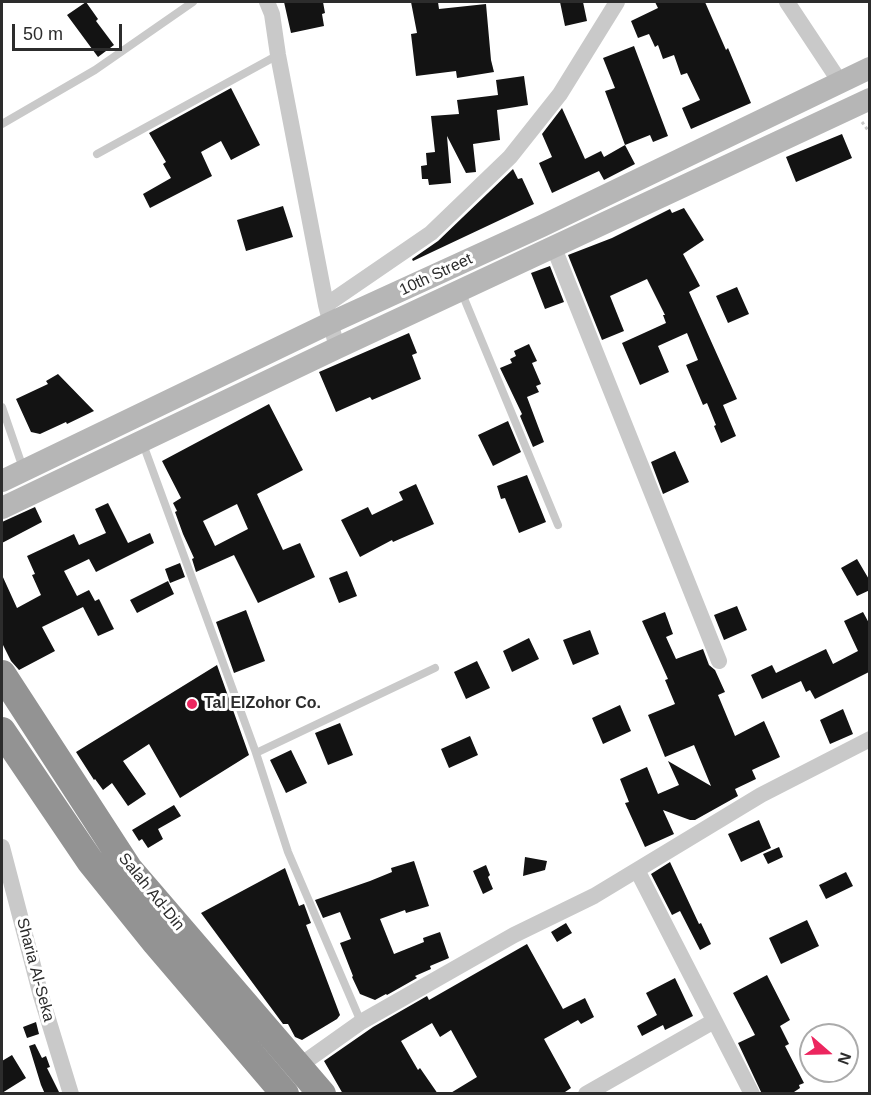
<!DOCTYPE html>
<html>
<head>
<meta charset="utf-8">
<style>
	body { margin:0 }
	#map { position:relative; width:871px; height:1095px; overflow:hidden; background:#fff; font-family:Arial,sans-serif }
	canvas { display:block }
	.frame { position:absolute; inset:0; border:3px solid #2c2c2c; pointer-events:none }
	.north { position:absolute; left:799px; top:1023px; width:60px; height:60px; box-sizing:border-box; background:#fff; border:2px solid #ababab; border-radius:50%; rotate:110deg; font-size:16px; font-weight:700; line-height:24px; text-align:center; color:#2c2c2c }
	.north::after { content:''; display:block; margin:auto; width:21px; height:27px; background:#ec265f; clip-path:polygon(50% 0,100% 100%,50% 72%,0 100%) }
	.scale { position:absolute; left:12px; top:24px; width:110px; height:27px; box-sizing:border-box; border:3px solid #2c2c2c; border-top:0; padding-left:8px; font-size:18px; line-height:21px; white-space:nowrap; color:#2c2c2c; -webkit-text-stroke:4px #fff; paint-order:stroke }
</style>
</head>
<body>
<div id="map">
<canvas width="871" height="1095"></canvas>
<div class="frame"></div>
<div class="north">N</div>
<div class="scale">50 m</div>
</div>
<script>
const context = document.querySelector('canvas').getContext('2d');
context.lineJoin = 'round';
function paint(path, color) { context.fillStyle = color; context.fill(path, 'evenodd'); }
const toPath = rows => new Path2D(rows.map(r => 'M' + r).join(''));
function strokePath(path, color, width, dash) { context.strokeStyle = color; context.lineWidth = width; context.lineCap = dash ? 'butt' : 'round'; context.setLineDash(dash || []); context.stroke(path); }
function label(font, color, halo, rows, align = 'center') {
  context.font = font + ' Arial,sans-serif'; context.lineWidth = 6; context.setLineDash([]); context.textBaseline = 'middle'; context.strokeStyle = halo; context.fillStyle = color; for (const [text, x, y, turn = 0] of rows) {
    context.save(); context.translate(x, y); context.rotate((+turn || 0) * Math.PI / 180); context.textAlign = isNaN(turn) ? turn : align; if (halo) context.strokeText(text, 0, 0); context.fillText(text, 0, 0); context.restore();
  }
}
paint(toPath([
	[86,2,98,19,96,21,114,45,98,57,67,15],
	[284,2,323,2,325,13,322,14,324,26,291,33],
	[411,2,438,2,439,9,486,4,491,60,494,72,457,78,456,71,416,76,411,34,417,33],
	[560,2,583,2,587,21,565,26],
	[655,2,705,2,726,50,728,48,736,67,751,103,691,129,682,108,700,100,687,73,681,75,674,55,663,59,658,45,655,47,649,34,638,38,631,21,658,8],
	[634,46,668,136,653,142,650,135,625,145,605,91,615,88,603,58],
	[524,76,528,105,497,110,500,140,473,144,476,172,466,173,447,136,451,183,429,185,428,179,422,179,421,166,427,165,426,153,435,152,431,116,459,114,457,100,498,95,496,80],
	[231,88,260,145,231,160,221,141,201,152,212,176,150,208,143,194,171,178,163,164,166,162,149,133],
	[562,108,585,159,601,151,604,157,625,145,635,164,604,180,599,171,552,193,539,163,552,157,542,134],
	[842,134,852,158,796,182,786,157],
	[513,169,518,179,522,178,534,204,413,261,412,259,438,241],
	[283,206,293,237,246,251,237,220],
	[684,208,704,240,683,254,700,286,689,292,737,399,723,405,736,436,721,443,714,426,716,425,707,403,703,405,686,365,698,360,687,333,658,346,669,372,640,385,622,343,666,323,663,315,665,315,647,279,610,296,624,331,602,340,568,255,612,238,670,209,672,213],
	[550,266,564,302,545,309,531,273],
	[737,287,749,314,728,323,716,296],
	[409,333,417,353,412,355,421,379,372,400,370,397,336,412,319,372],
	[529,344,537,361,532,363,541,384,536,386,539,392,527,397,544,442,533,447,520,416,522,414,500,368,512,363,510,359,516,356,514,351],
	[58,374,94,411,67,424,66,422,40,434,31,432,16,399,48,384,46,381],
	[269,404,303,470,257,494,283,550,300,543,315,577,258,603,234,555,196,572,192,559,194,558,183,534,175,512,177,511,173,503,181,498,162,461],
	[237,504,248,529,215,546,203,521],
	[508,421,521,452,493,466,478,435],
	[675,451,689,482,663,494,651,462],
	[527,475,546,522,519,533,505,498,501,499,497,486],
	[416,484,434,524,393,542,392,540,360,557,341,520,368,507,372,515,403,500,399,492],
	[108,503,128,543,150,533,154,543,96,572,89,559,64,571,77,596,89,590,95,601,99,599,114,629,98,636,83,607,42,627,55,651,19,670,11,661,2,643,2,575,17,608,41,595,32,575,35,574,27,556,74,534,79,545,106,533,95,509],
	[35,507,42,522,2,543,2,522],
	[857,559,870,581,870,590,857,596,841,568],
	[180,563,185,577,170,583,165,569],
	[347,571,357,596,339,603,329,578],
	[168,581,174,594,137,613,130,600],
	[737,606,747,630,724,640,714,615],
	[246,610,265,661,234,673,216,622],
	[665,612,673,634,666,637,676,659,703,649,709,665,715,670,725,692,718,695,735,736,764,721,780,757,752,770,756,779,735,789,738,796,695,820,690,820,663,810,674,834,645,847,625,803,629,802,620,779,647,767,658,794,679,785,668,761,711,786,694,745,665,757,648,715,675,704,665,680,668,679,642,621],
	[863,612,870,625,870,674,869,672,815,699,810,690,806,692,801,681,762,699,751,675,772,665,776,673,826,649,833,664,858,651,844,621],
	[590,630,599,654,573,665,563,640],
	[529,638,539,659,512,672,503,651],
	[477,661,490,688,466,699,454,672],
	[217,665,249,755,180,798,149,744,123,761,146,794,128,806,112,783,103,790,95,779,94,780,76,752],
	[620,705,631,731,603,744,592,718],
	[843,709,853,734,830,744,820,720],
	[340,723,353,755,328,765,315,733],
	[470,736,478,755,449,768,441,749],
	[291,750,307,783,286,793,270,760],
	[174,805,181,816,158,829,163,839,148,848,142,839,139,841,132,830],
	[759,820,771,848,741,862,728,834],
	[779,847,783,857,768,864,763,854],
	[525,857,547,861,545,870,523,876],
	[414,861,429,906,406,913,405,910,380,919,394,954,424,942,423,938,440,932,449,958,430,966,431,969,415,976,417,978,387,995,386,994,375,1000,360,994,352,977,353,976,340,943,351,939,340,912,323,918,315,900,370,881,392,872,391,868],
	[670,862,699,924,701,923,711,944,700,950,680,911,672,915,651,874],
	[486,865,490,875,488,877,493,889,483,894,473,871],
	[285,868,299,906,304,904,311,923,306,925,340,1015,337,1019,302,1040,295,1037,288,1024,283,1024,201,913],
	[846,872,853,886,826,899,819,885],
	[807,920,819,946,781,964,769,938],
	[566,923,572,933,557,942,551,932],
	[527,944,563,1009,585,998,594,1017,581,1024,578,1020,544,1039,571,1088,562,1094,449,1094,477,1077,451,1030,440,1037,432,1023,401,1041,418,1070,420,1068,438,1094,343,1094,324,1061,373,1027,427,996,429,1000],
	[767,975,790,1020,780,1026,789,1044,785,1046,804,1083,799,1085,800,1088,791,1094,762,1094,738,1043,755,1035,733,993],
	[675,978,693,1016,665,1030,663,1025,642,1036,637,1026,657,1015,646,993],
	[36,1022,39,1034,27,1038,23,1027],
	[35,1044,42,1058,46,1056,50,1067,47,1068,60,1094,45,1094,41,1085,29,1046],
	[12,1055,26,1078,2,1093,2,1061]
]), '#131313');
strokePath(toPath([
	[862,122,870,133]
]), '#c9c9c9', 3, [3, 3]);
strokePath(toPath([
	[2,124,95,70,193,2],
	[97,154,278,55],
	[461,291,558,525],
	[2,407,24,471],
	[143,444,256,753,288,852,361,1022],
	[256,753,435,668]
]), '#c9c9c9', 8);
strokePath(toPath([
	[267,2,272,14,278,55,326,305,337,348],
	[787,2,840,82],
	[554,248,719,661],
	[326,305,431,233,510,157,560,94,617,2],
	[2,847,41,996,71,1094],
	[637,870,752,1094],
	[299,1066,361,1022,514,935,594,896,761,795,870,739],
	[586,1094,714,1021]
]), '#c9c9c9', 16);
strokePath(toPath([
	[2,481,330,323,542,226,870,68],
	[2,508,337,348,870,99]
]), '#b6b6b6', 22);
strokePath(toPath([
	[2,674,128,868,322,1094],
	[2,731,90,861,156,943,285,1094]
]), '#939393', 28);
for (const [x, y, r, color] of [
	[192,704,6,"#ec265f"]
]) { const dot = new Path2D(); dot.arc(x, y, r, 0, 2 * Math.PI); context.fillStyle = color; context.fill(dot); strokePath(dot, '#fff', 2); }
label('16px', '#2c2c2c', '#fff', [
	["10th Street",436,275,-25],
	["Salah Ad-Din",151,892,51],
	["Sharia Al-Seka",35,970,75]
]);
label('bold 16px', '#2c2c2c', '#fff', [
	["Tal ElZohor Co.",204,704]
], 'left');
</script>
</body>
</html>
